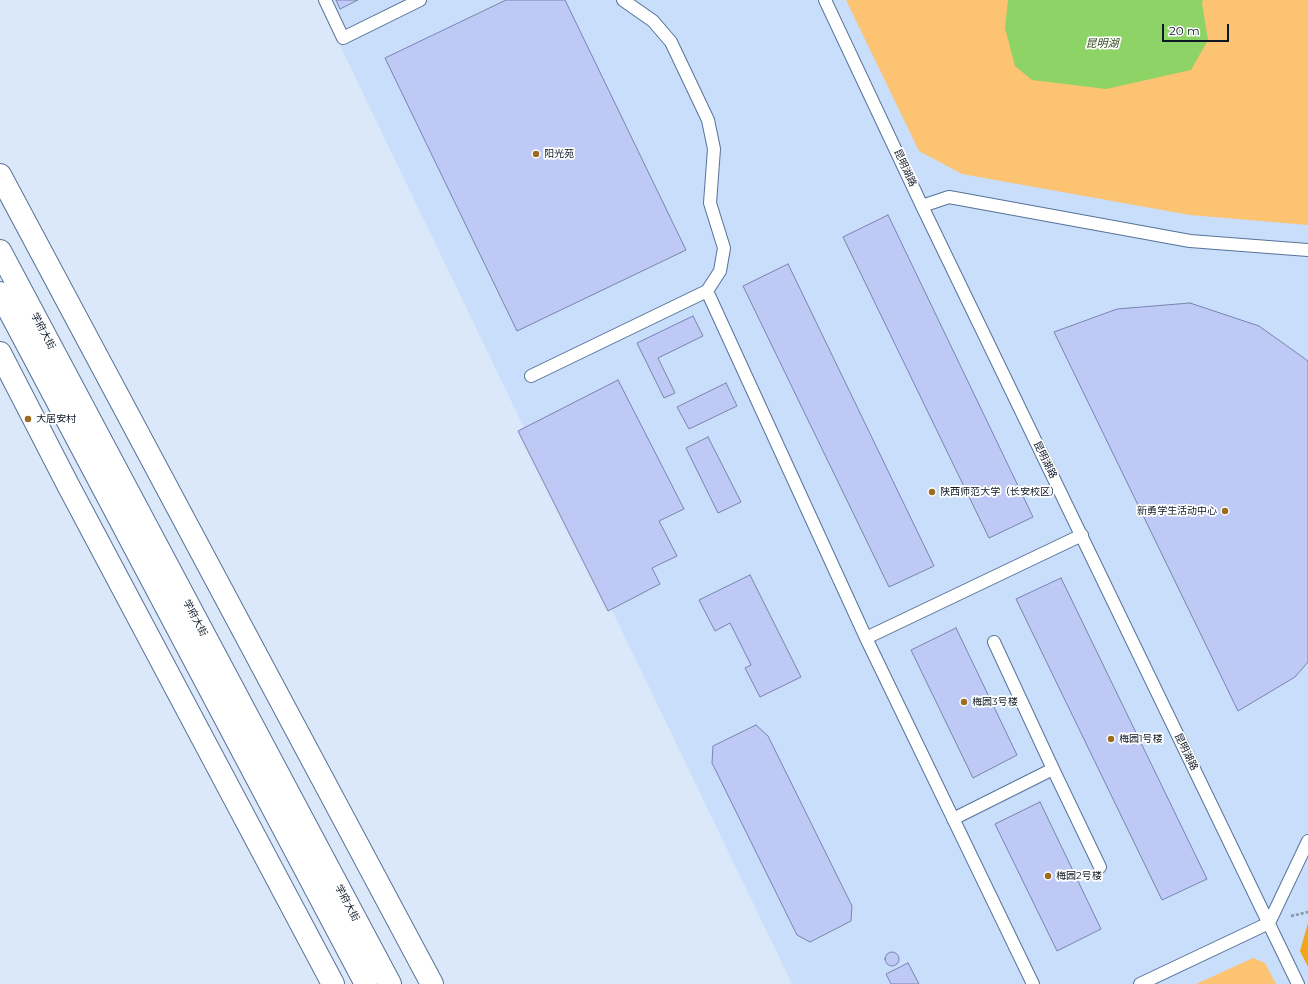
<!DOCTYPE html>
<html>
<head>
<meta charset="utf-8">
<style>
	body { margin:0 }
	#map { position:relative; width:1308px; height:984px; overflow:hidden; background:#dbe8f9; font-family:Montserrat,sans-serif }
	canvas { display:block }
	.scale { position:absolute; left:1162px; top:24px; width:67px; height:18px; box-sizing:border-box; border:2px solid #0d1827; border-top:0; padding-left:5px; font-size:12px; line-height:14px; white-space:nowrap; color:#0d1827; -webkit-text-stroke:3px #fff; paint-order:stroke }
</style>
</head>
<body>
<div id="map">
<canvas width="1308" height="984"></canvas>
<div class="scale">20 m</div>
</div>
<script>
const context = document.querySelector('canvas').getContext('2d');
context.lineJoin = 'round';
function paint(path, color) { context.fillStyle = color; context.fill(path, 'evenodd'); }
const toPath = rows => new Path2D(rows.map(r => 'M' + r).join(''));
function strokePath(path, color, width, dash) { context.strokeStyle = color; context.lineWidth = width; context.lineCap = dash ? 'butt' : 'round'; context.setLineDash(dash || []); context.stroke(path); }
function label(font, color, halo, rows, align = 'center') {
  context.font = font + ' Montserrat,"Noto Sans SC",sans-serif'; context.lineWidth = 3.5; context.setLineDash([]); context.textBaseline = 'middle'; context.strokeStyle = halo; context.fillStyle = color; for (const [text, x, y, turn = 0] of rows) {
    context.save(); context.translate(x, y); context.rotate((+turn || 0) * Math.PI / 180); context.textAlign = isNaN(turn) ? turn : align; if (halo) context.strokeText(text, 0, 0); context.fillText(text, 0, 0); context.restore();
  }
}
paint(toPath([
	[318,0,1308,0,1308,984,792,984]
]), '#c8defb');
paint(toPath([
	[846,0,1308,0,1308,225,1190,215,962,174,919,151],
	[1253,958,1265,963,1276,984,1196,984]
]), '#fcc372');
paint(toPath([
	[1308,923,1308,967,1300,951]
]), '#f1a619');
paint(toPath([
	[1008,0,1203,0,1202,3,1208,40,1191,70,1106,89,1032,80,1015,66,1005,28]
]), '#8ed365');
const building = toPath([
	[336,0,358,0,340,9,336,0],
	[506,0,565,0,686,250,517,331,385,58,506,0],
	[888,215,1033,517,989,538,843,237,888,215],
	[788,264,934,566,889,587,743,286,788,264],
	[1190,303,1259,326,1308,361,1308,662,1295,677,1238,711,1054,332,1117,309,1190,303],
	[693,316,703,336,658,358,675,393,664,398,637,343,693,316],
	[618,380,684,509,659,521,677,556,652,568,660,584,608,611,518,431,618,380],
	[726,383,737,406,689,429,677,407,726,383],
	[708,437,741,502,718,513,686,448,708,437],
	[750,575,801,677,760,697,745,668,751,665,730,623,715,631,699,600,750,575],
	[1061,578,1207,879,1162,900,1016,599,1061,578],
	[956,628,1017,755,973,778,911,650,956,628],
	[756,725,768,736,852,906,851,921,810,942,797,935,712,763,713,746,756,725],
	[1040,802,1101,929,1057,951,995,824,1040,802],
	'885 959a7 7 0 1 1 14 0a7 7 0 1 1-14 0Z',
	[908,963,919,984,891,984,886,974,908,963]
]);
paint(building, '#bfc9f6');
strokePath(building, '#7a84af', 1);
const service = toPath([
	[325,0,343,38,420,0],
	[825,0,922,206,1298,984],
	[922,206,949,197,1190,241,1308,250],
	[707,291,866,638,1033,984],
	[531,376,707,291,720,271,724,248,710,203,714,149,708,120,671,42,653,21,623,0],
	[866,638,1082,535],
	[994,642,1053,769],
	[953,819,1053,769,1100,867],
	[1140,984,1269,923,1308,841]
]);
const minor = toPath([
	[0,175,432,984],
	[0,353,68,485,333,984]
]);
const secondary = toPath([
	[0,251,390,984],
	[0,293,366,984]
]);
strokePath(service, '#567398', 14);
strokePath(minor, '#567398', 24);
strokePath(secondary, '#567398', 24);
strokePath(toPath([
	[1291,916,1308,912]
]), '#8894a4', 2.5, [3, 2]);
strokePath(service, '#fff', 12);
strokePath(minor, '#fff', 22);
strokePath(secondary, '#fff', 22);
for (const [x, y, r, color] of [
	[536,154,4,"#9c6d1f"],
	[28,419,4,"#9c6d1f"],
	[932,492,4,"#9c6d1f"],
	[1225,511,4,"#9c6d1f"],
	[964,702,4,"#9c6d1f"],
	[1111,739,4,"#9c6d1f"],
	[1048,876,4,"#9c6d1f"]
]) { const dot = new Path2D(); dot.arc(x, y, r, 0, 2 * Math.PI); context.fillStyle = color; context.fill(dot); strokePath(dot, '#fff', 1.5); }
label('10px', '#0d1827', '#fff', [
	["阳光苑",544,154],
	["大居安村",36,419],
	["陕西师范大学（长安校区）",940,492],
	["新勇学生活动中心",1217,511,"right"],
	["梅园3号楼",972,702],
	["梅园1号楼",1119,739],
	["梅园2号楼",1056,876]
], 'left');
label('10px', '#0d1827', '#fff', [
	["昆明湖路",905,168,65],
	["学府大街",43,331,62],
	["昆明湖路",1045,460,64],
	["学府大街",195,618,62],
	["昆明湖路",1186,752,64],
	["学府大街",347,903,62]
]);
label('italic 11px', '#2e491d', '#fff', [
	["昆明湖",1102,44]
]);
</script>
</body>
</html>
